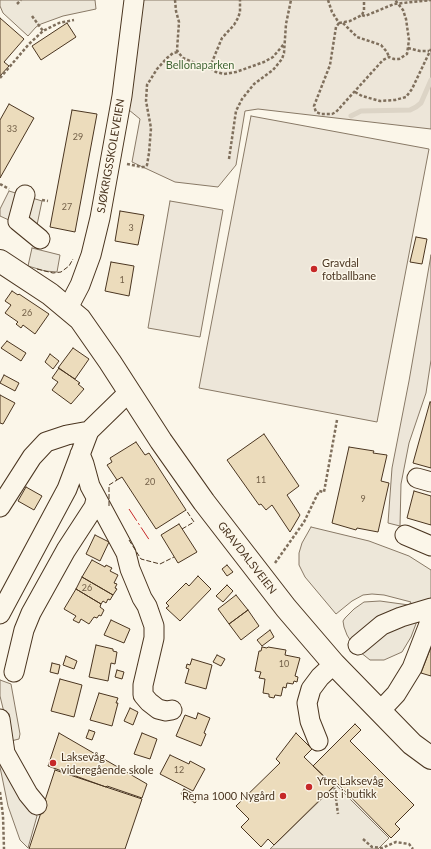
<!DOCTYPE html>
<html>
<head>
<meta charset="utf-8">
<style>
	body { margin:0 }
	canvas { display:block; background:#fbf6e9 }
</style>
</head>
<body>
<canvas width="431" height="849"></canvas>
<script>
const context = document.querySelector('canvas').getContext('2d');
context.lineJoin = 'round';
function paint(path, color) { context.fillStyle = color; context.fill(path, 'evenodd'); }
const toPath = rows => new Path2D(rows.map(r => 'M' + r).join(''));
function strokePath(path, color, width, dash) { context.strokeStyle = color; context.lineWidth = width; context.lineCap = dash ? 'butt' : 'round'; context.setLineDash(dash || []); context.stroke(path); }
function label(font, color, halo, rows, align = 'center') {
  context.font = font + ' Lato,sans-serif'; context.lineWidth = 3; context.setLineDash([]); context.textBaseline = 'middle'; context.strokeStyle = halo; context.fillStyle = color; for (const [text, x, y, turn = 0] of rows) {
    context.save(); context.translate(x, y); context.rotate((+turn || 0) * Math.PI / 180); context.textAlign = isNaN(turn) ? turn : align; if (halo) context.strokeText(text, 0, 0); context.fillText(text, 0, 0); context.restore();
  }
}
const green = toPath([
	[143,0,431,0,431,129,258,109,245,111,236,165,218,187,175,182,132,162,140,119,129,110,143,0],
	[251,116,429,149,377,422,199,388,251,116],
	[170,201,223,210,200,337,148,328,170,201],
	[431,255,431,360,426,393,409,443,401,484,400,526,388,523,392,468,409,381,431,255]
]);
paint(green, '#ede6d9');
strokePath(green, '#887966', 1);
const parking = toPath([
	[0,0,95,0,96,9,63,16,41,24,36,27,28,36,3,13,0,6,0,0],
	[9,191,42,201,37,225,11,221,0,216,0,209,9,191],
	[32,248,60,255,57,272,45,271,28,266,32,248],
	[311,527,369,541,409,556,431,570,431,604,417,621,411,637,402,652,384,660,370,660,355,648,347,635,344,627,343,621,345,618,354,609,364,602,380,601,409,605,411,602,384,595,372,594,363,595,352,601,336,614,305,577,299,565,299,553,302,543,311,527],
	[0,680,11,684,20,734,19,739,11,741,0,696,0,680],
	[0,744,20,786,37,816,28,848,20,840,8,806,0,767,0,744],
	[336,785,389,838,378,849,270,849,336,785]
]);
paint(parking, '#ede7d9');
strokePath(parking, '#887966', 1);
strokePath(toPath([
	[351,116,361,111,410,110,416,107,421,103,431,80]
]), '#dcd4c6', 5);
const building = toPath([
	[0,18,24,39,4,62,9,66,0,76,0,18],
	[67,23,76,37,41,60,32,46,67,23],
	[9,104,34,118,0,178,0,120,9,104],
	[72,110,97,114,75,232,50,227,72,110],
	[120,211,144,215,138,245,115,241,120,211],
	[416,237,427,239,422,264,410,262,416,237],
	[111,262,134,266,129,296,105,291,111,262],
	[12,291,18,295,19,294,49,314,35,334,23,325,21,328,16,324,18,322,5,313,11,305,5,301,12,291],
	[7,341,26,353,21,361,1,348,7,341],
	[73,348,89,359,75,379,58,368,73,348],
	[50,354,59,361,53,369,45,362,50,354],
	[59,368,80,383,78,384,84,389,71,404,52,390,58,382,52,378,59,368],
	[4,375,19,383,15,391,0,383,4,375],
	[0,395,15,403,3,424,0,423,0,395],
	[430,402,431,402,431,468,413,463,430,402],
	[264,434,299,486,287,495,300,515,290,532,272,505,266,510,261,504,259,505,227,460,264,434],
	[136,442,145,455,149,453,186,510,156,529,122,477,117,480,107,465,112,462,110,458,136,442],
	[349,447,374,451,373,453,387,455,381,481,389,483,378,532,357,528,356,530,332,523,349,447],
	[26,487,42,496,34,510,18,501,26,487],
	[414,491,431,496,431,525,407,518,414,491],
	[179,524,197,552,178,563,161,535,179,524],
	[95,535,109,542,100,561,86,554,95,535],
	[92,560,105,567,106,565,112,568,110,571,118,575,114,583,117,584,115,588,117,589,113,595,82,577,92,560],
	[227,565,233,572,227,576,222,569,227,565],
	[198,576,211,589,180,621,166,608,169,606,166,603,186,583,189,586,198,576],
	[82,577,113,595,110,600,108,599,106,603,103,601,101,604,76,589,82,577],
	[227,585,233,591,223,602,216,596,227,585],
	[76,589,101,604,100,607,104,610,101,616,99,615,97,618,94,617,89,624,81,619,79,623,73,620,76,616,64,609,76,589],
	[236,595,248,610,229,624,218,609,236,595],
	[248,610,259,626,241,640,229,624,248,610],
	[111,620,130,629,124,643,104,635,111,620],
	[270,630,274,637,262,646,257,640,270,630],
	[96,645,113,649,113,651,117,652,115,664,111,663,108,681,89,677,96,645],
	[262,647,267,648,268,647,286,650,285,655,300,658,295,676,298,677,297,682,294,681,293,684,287,683,286,688,283,687,281,696,275,695,274,698,269,697,269,694,263,693,265,679,259,678,261,672,255,671,259,651,261,651,262,647],
	[431,647,431,676,421,673,431,647],
	[217,655,225,659,221,666,213,662,217,655],
	[66,656,77,661,74,669,63,665,66,656],
	[192,659,212,665,206,689,185,683,189,669,186,668,187,664,190,665,192,659],
	[52,663,60,665,58,674,50,672,52,663],
	[117,670,124,672,122,679,115,677,117,670],
	[60,679,82,685,74,717,51,711,60,679],
	[99,693,118,698,116,703,118,703,112,726,90,720,99,693],
	[130,708,138,712,133,725,124,721,130,708],
	[198,713,210,718,204,733,206,734,201,746,176,736,185,715,196,719,198,713],
	[355,724,361,730,350,741,414,805,395,824,400,829,391,838,336,782,333,785,313,766,355,724],
	[89,730,95,732,92,740,86,738,89,730],
	[59,733,147,784,142,798,107,786,106,787,48,766,59,733],
	[142,733,157,739,150,759,134,754,142,733],
	[296,733,312,749,304,757,334,786,274,845,268,839,261,847,241,827,249,819,236,806,280,763,276,759,296,733],
	[170,755,189,764,190,761,205,769,193,791,160,774,170,755],
	[55,770,142,799,125,849,29,849,55,770],
	[184,789,199,797,195,803,181,794,184,789]
]);
paint(building, '#ecdcbc');
strokePath(building, '#4a3520', 1);
const minor = toPath([
	[25,195,18,221,40,239],
	[68,308,80,285,91,255,100,218,122,96,134,0],
	[80,454,84,464,90,486,126,553,130,569,142,598,147,606,154,626,154,638,143,685,143,695,149,702,158,709,166,711,172,710],
	[417,478,431,482],
	[0,507,32,457,46,442,67,435,89,431],
	[405,535,431,546],
	[0,614,67,489,89,431,129,392],
	[358,645,382,625,401,617,431,608],
	[14,672,24,630,31,613,66,550,94,507,96,499],
	[380,711,396,694,412,668,431,619],
	[0,719,5,753,28,794,37,805],
	[318,741,310,721,307,703,311,689,320,677,334,664]
]);
const major = toPath([
	[0,261,50,294,80,319,110,362,161,441,204,502,286,608,334,664,412,744,431,758]
]);
strokePath(minor, '#4a3520', 21);
strokePath(major, '#4a3520', 24);
strokePath(toPath([
	[175,0,176,11,179,22,177,50,178,52,183,58,202,66,208,67,216,72,224,74,236,72,264,62,273,57,284,44],
	[328,0,332,12,339,23],
	[17,4,21,0],
	[362,15,365,16,394,4,431,0],
	[32,16,43,31],
	[339,23,336,27,330,65,314,106,316,112,321,114,332,114,336,112,383,60,389,57,394,59,399,59,407,54,409,40,406,19,403,10,395,0],
	[339,23,350,21,362,15,364,10,364,0],
	[343,23,357,37,381,45,387,52,389,57],
	[408,48,420,51,429,51],
	[208,67,212,62,222,38,234,25,238,18,240,12,240,0],
	[0,78,29,44,43,31,59,23,74,20],
	[355,92,362,96,380,101,395,100,406,97,412,89,431,49],
	[229,159,236,111,242,99,254,84,273,70,282,59,284,53,286,24,291,0],
	[127,164,142,167,145,167,147,165,149,153,151,128,146,101,147,85,157,69,167,58,173,53,178,52],
	[0,184,9,189],
	[42,200,48,201],
	[275,563,304,522,319,491,324,492,337,420],
	[334,783,338,814],
	[0,792,3,816,4,849],
	[363,839,372,847,382,848,396,842,409,844,413,849]
]), '#7f6f5c', 2.5, [3, 2]);
strokePath(minor, '#fbf6e9', 19);
strokePath(major, '#fbf6e9', 22);
strokePath(toPath([
	[37,269,53,273,61,272,69,266,73,259],
	[109,506,109,485,117,480],
	[182,529,194,522,186,510],
	[129,540,141,559,160,564,174,557]
]), '#4a3520', 1, [5, 2]);
strokePath(toPath([
	[129,509,150,541]
]), '#c62828', 1, [14, 3, 2, 3]);
for (const [x, y, r, color] of [
	[314,269,4,"#c62828"],
	[53,763,4,"#c62828"],
	[309,787,4,"#c62828"],
	[283,796,4,"#c62828"]
]) { const dot = new Path2D(); dot.arc(x, y, r, 0, 2 * Math.PI); context.fillStyle = color; context.fill(dot); strokePath(dot, '#fbf6e9', 1.5); }
label('9px', '#725f47', null, [
	["33",12,129],
	["29",78,137],
	["27",67,207],
	["3",131,228],
	["1",122,280],
	["26",27,313],
	["11",261,480],
	["20",150,482],
	["9",363,499],
	["26",87,588],
	["10",284,664],
	["12",179,770]
]);
label('11px', '#436837', '#fbf6e9', [
	["Bellonaparken",200,65]
]);
label('11px', '#4a3520', '#fbf6e9', [
	["SJØKRIGSSKOLEVEIEN",111,156,-80],
	["GRAVDALSVEIEN",247,558,52]
]);
label('11px', '#4a3520', '#fbf6e9', [
	["Gravdal",322,263],
	["fotballbane",322,276],
	["Laksevåg",61,757],
	["videregående skole",61,770],
	["Ytre Laksevåg",317,781],
	["post i butikk",317,794],
	["Rema 1000 Nygård",275,796,"right"]
], 'left');
</script>
</body>
</html>
